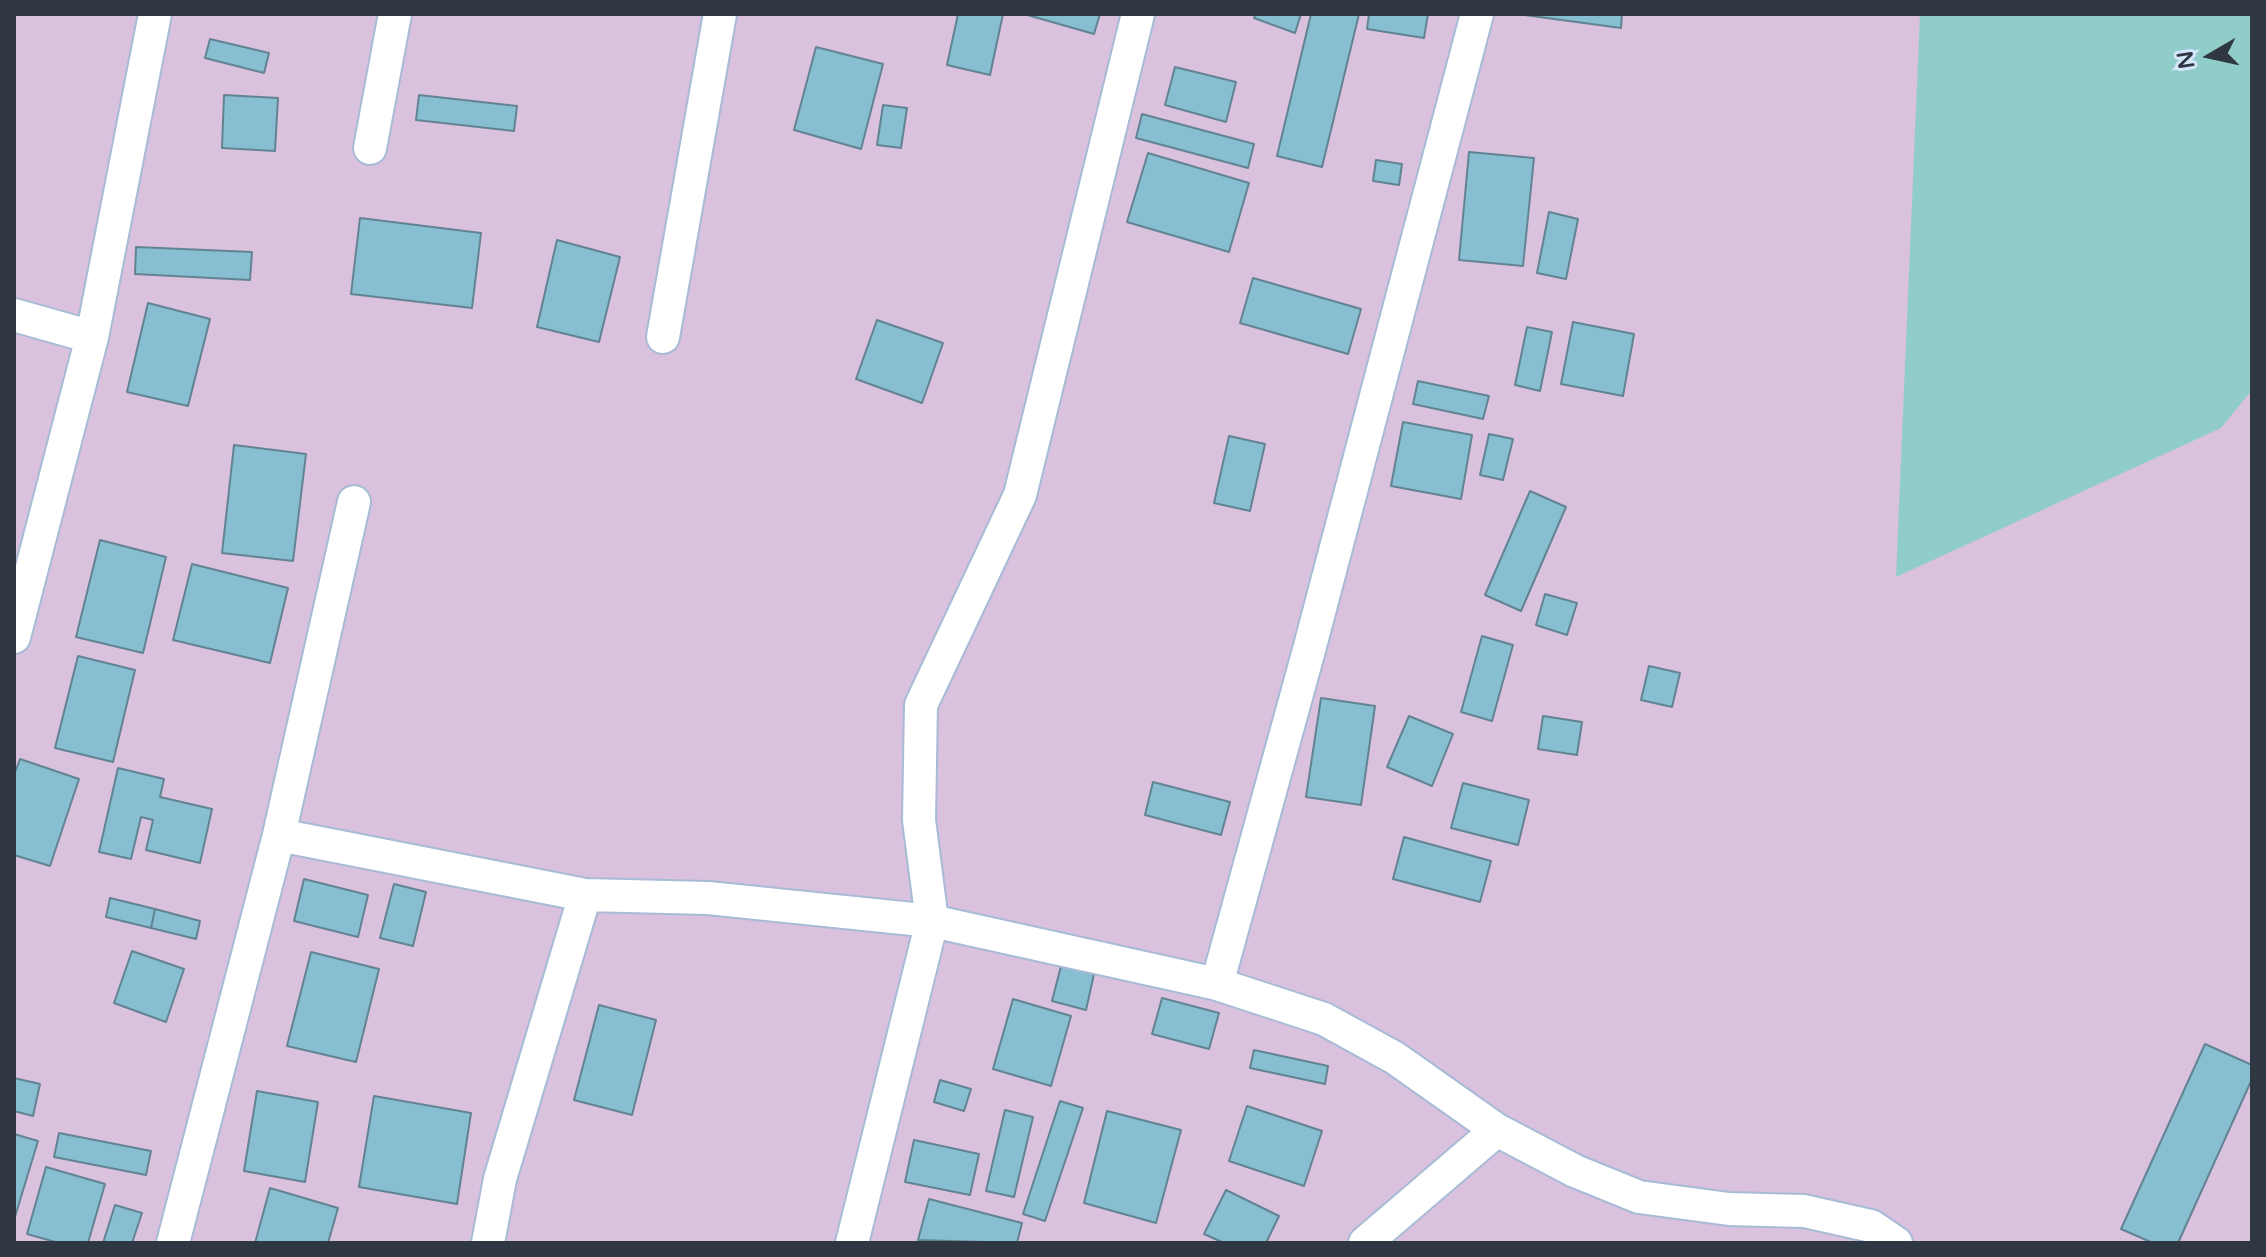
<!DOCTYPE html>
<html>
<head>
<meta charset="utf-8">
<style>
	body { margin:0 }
	#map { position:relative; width:2266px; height:1257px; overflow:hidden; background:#d5e5fc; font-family:"Varela Round",sans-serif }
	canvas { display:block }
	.frame { position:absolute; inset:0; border:16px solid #2f3742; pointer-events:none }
	.north { position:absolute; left:2170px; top:16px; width:80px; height:80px; -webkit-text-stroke:6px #d5e5fc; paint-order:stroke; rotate:261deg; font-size:22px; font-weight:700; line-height:32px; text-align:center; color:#2f3742 }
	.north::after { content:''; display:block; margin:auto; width:28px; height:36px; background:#2f3742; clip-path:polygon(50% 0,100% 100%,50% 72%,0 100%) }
</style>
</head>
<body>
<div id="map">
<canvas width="2266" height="1257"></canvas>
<div class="frame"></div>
<div class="north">N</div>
</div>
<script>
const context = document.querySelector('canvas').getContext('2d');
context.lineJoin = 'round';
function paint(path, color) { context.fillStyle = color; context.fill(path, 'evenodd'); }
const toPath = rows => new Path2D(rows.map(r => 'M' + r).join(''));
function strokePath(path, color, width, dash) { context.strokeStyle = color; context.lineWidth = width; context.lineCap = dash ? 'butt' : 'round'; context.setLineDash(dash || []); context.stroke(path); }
paint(toPath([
	[14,14,2252,14,2252,1243,14,1243]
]), '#dac1dd');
paint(toPath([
	[1920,14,2252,14,2252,390,2221,428,1896,577]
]), '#90cdc9');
const building = toPath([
	[958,14,1003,14,990,75,947,65,958,14],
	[1024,14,1100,14,1094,34,1024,14],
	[1256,14,1301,14,1295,33,1254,18,1256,14],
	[1311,14,1359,14,1322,167,1277,156,1311,14],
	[1369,14,1428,14,1424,38,1367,29,1369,14],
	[1517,14,1622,14,1621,28,1517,14],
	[210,39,269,53,264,73,205,58,210,39],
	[816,47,883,64,861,149,794,130,816,47],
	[1175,67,1236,82,1226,122,1165,105,1175,67],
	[224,95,278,98,275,151,222,148,224,95],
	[419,95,517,106,514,131,416,120,419,95],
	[883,105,907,108,901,148,877,145,883,105],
	[1142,114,1254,144,1248,168,1136,138,1142,114],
	[1469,152,1534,158,1523,266,1459,260,1469,152],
	[1148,153,1249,183,1229,252,1127,222,1148,153],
	[1376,160,1402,164,1399,185,1373,181,1376,160],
	[1549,212,1578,219,1566,279,1537,273,1549,212],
	[360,218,481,233,472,308,351,294,360,218],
	[557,240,620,257,599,342,537,327,557,240],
	[136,247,252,252,250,280,135,274,136,247],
	[1253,278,1361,309,1348,354,1240,323,1253,278],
	[148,303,210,319,188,406,127,392,148,303],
	[877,320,943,343,922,403,856,379,877,320],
	[1573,322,1634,334,1623,396,1561,384,1573,322],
	[1527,327,1552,332,1540,391,1515,385,1527,327],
	[1418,381,1489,396,1483,419,1413,404,1418,381],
	[1403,422,1472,435,1461,499,1391,486,1403,422],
	[1489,434,1513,439,1503,480,1480,475,1489,434],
	[1229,436,1265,444,1250,511,1214,503,1229,436],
	[234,445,306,454,293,561,222,553,234,445],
	[1530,491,1566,507,1521,611,1485,595,1530,491],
	[100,540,166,557,143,653,76,637,100,540],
	[192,564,288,588,270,663,173,640,192,564],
	[1545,594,1577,603,1567,635,1536,625,1545,594],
	[1482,636,1513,645,1492,721,1461,712,1482,636],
	[78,656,135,670,113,762,55,748,78,656],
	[1649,666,1680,673,1672,707,1641,700,1649,666],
	[1321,698,1375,706,1361,805,1306,797,1321,698],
	[1409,716,1453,734,1432,786,1387,767,1409,716],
	[1543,716,1582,722,1577,755,1538,749,1543,716],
	[20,759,79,779,50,866,14,855,14,775,20,759],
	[118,768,164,779,160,797,212,809,200,863,146,850,153,820,141,817,131,859,99,852,118,768],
	[1153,782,1230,802,1221,835,1145,815,1153,782],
	[1463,783,1529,800,1518,845,1451,828,1463,783],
	[1404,837,1491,861,1480,902,1393,879,1404,837],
	[304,879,368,895,358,937,294,921,304,879],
	[394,884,426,892,413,946,380,938,394,884],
	[110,898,155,909,151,928,106,917,110,898],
	[155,909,200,921,196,939,151,928,155,909],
	[132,951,184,969,166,1022,114,1003,132,951],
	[311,952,379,969,356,1062,287,1046,311,952],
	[1061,966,1094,974,1086,1010,1052,1001,1061,966],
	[1162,998,1219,1013,1209,1049,1152,1034,1162,998],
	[1013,999,1071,1016,1051,1086,993,1069,1013,999],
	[599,1005,656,1020,632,1115,574,1100,599,1005],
	[2205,1044,2252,1065,2252,1079,2178,1243,2153,1243,2121,1229,2205,1044],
	[1254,1050,1328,1066,1325,1084,1250,1068,1254,1050],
	[14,1078,40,1084,33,1116,14,1111,14,1078],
	[940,1080,971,1089,964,1111,934,1102,940,1080],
	[257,1091,318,1102,305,1182,244,1171,257,1091],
	[374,1096,471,1113,457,1204,359,1187,374,1096],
	[1060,1101,1083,1108,1045,1221,1023,1214,1060,1101],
	[1247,1106,1322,1131,1304,1186,1229,1161,1247,1106],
	[1005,1110,1033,1117,1014,1197,986,1191,1005,1110],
	[1107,1111,1181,1130,1156,1223,1084,1203,1107,1111],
	[59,1133,151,1151,146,1175,54,1157,59,1133],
	[14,1134,38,1141,14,1220,14,1134],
	[914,1140,979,1154,970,1195,905,1182,914,1140],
	[46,1167,105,1184,88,1243,59,1243,27,1234,46,1167],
	[270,1188,338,1208,328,1243,255,1243,270,1188],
	[1226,1190,1279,1216,1266,1243,1224,1243,1204,1234,1226,1190],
	[929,1199,1022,1223,1017,1243,918,1240,929,1199],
	[115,1205,142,1213,132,1243,103,1243,115,1205]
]);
paint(building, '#88bed2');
strokePath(building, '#628492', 2);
const street = toPath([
	[370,148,395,14],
	[14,315,92,337],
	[663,337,720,14],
	[14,637,92,337,155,14],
	[279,835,585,895,708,898,932,921,1217,984,1324,1019,1395,1058,1497,1130,1575,1171,1639,1197,1729,1209,1804,1211,1871,1226,1896,1243],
	[1217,984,1309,650,1477,14],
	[173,1243,279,835,354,502],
	[488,1243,500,1179,585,895],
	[852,1243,932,921,919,820,921,705,1020,495,1138,14],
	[1365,1243,1497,1130]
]);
strokePath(street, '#a8bbd6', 36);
strokePath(street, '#fff', 32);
</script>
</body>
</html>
